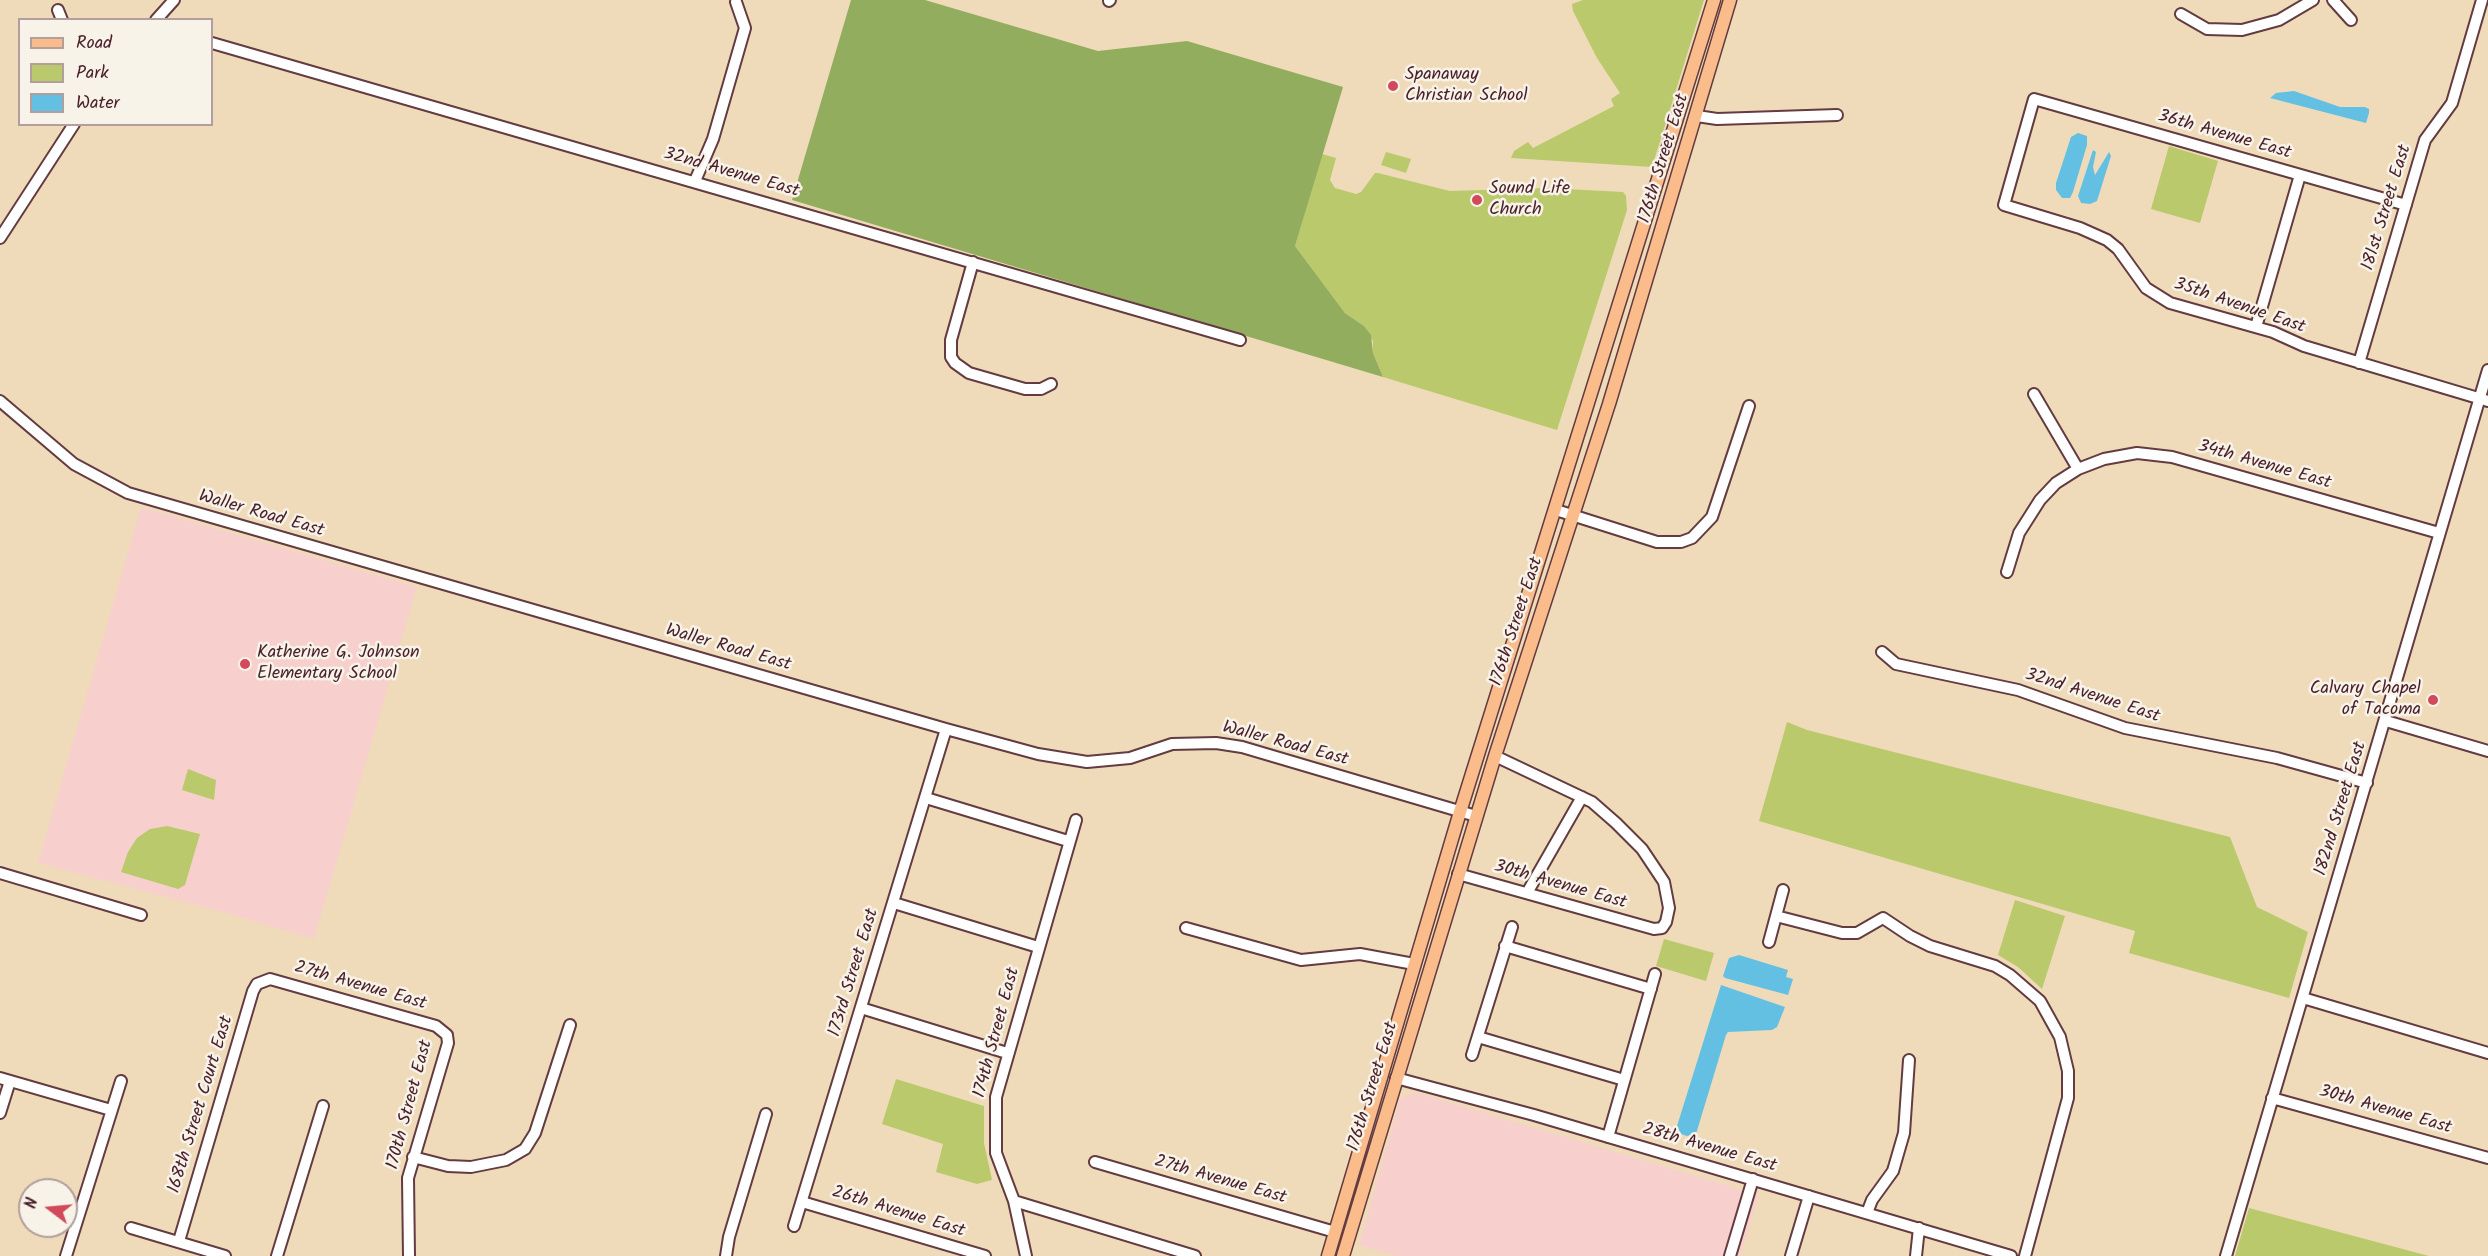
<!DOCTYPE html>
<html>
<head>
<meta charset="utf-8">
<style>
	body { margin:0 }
	#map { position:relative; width:2488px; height:1256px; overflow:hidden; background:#efdbb9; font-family:Kalam,sans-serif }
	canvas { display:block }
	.legend { position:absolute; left:18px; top:18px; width:195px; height:108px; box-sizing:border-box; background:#f7f3e8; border:2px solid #b29e9c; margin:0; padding:8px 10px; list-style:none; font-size:18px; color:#4a1f2b }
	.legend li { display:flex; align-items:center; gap:12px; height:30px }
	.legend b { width:30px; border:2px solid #b29e9c }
	.north { position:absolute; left:18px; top:1178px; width:60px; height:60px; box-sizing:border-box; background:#f7f3e8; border:2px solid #b29e9c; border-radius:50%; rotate:286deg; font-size:16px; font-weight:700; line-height:24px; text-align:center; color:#4a1f2b }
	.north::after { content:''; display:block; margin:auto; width:21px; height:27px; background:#d1495b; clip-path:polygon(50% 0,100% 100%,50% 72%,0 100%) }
</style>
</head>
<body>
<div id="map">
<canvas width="2488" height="1256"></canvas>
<ul class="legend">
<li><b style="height:8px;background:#fabc8b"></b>Road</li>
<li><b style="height:16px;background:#bac96b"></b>Park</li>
<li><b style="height:16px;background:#64c0e2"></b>Water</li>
</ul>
<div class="north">N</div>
</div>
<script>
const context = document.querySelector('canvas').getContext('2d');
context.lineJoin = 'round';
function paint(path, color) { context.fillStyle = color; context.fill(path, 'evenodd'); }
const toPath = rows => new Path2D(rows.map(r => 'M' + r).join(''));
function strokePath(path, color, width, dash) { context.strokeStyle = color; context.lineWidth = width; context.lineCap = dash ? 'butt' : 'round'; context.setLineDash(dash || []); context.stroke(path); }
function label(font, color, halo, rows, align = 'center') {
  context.font = font + ' Kalam,sans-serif'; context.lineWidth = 5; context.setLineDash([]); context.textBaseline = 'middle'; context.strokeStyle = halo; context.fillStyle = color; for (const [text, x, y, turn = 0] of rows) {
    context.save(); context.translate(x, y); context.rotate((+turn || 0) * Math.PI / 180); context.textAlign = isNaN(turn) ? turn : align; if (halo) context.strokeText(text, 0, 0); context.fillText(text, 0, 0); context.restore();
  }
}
paint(toPath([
	[141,507,417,587,314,939,223,912,38,863],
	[1415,1092,1759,1195,1740,1256,1395,1256,1359,1245,1400,1099]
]), '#f7d0cd');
paint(toPath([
	[1583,0,1704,0,1652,167,1511,158,1514,151,1528,142,1533,148,1614,106,1611,99,1620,93,1597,58,1573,11,1572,4],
	[2169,146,2218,161,2200,223,2151,209],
	[1386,152,1411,159,1406,173,1381,165],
	[1322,154,1336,158,1330,180,1335,188,1356,194,1361,192,1375,173,1378,173,1450,191,1547,188,1623,192,1626,196,1627,210,1557,430,1383,377,1373,353,1373,341,1364,326,1345,313,1295,246],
	[1787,722,1807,730,2230,837,2257,907,2308,932,2289,998,2129,953,2135,931,1759,821],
	[188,769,216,780,214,800,182,790],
	[167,826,200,834,185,885,178,889,121,872,128,852,137,838,150,829],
	[2015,900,2065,916,2042,989,2018,967,1998,955],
	[1664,939,1714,953,1706,981,1656,966],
	[896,1079,984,1106,984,1143,992,1180,977,1184,936,1172,943,1144,882,1124],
	[2249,1208,2429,1256,2235,1256]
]), '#bac96b');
paint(toPath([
	[851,0,925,0,1098,51,1187,41,1343,87,1295,246,1345,313,1364,326,1371,335,1373,353,1383,377,792,200]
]), '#93ad5f');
paint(toPath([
	[2294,91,2340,107,2365,107,2369,109,2369,113,2366,123,2270,98,2276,93],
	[2078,133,2087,136,2087,145,2073,192,2070,198,2062,198,2056,190,2056,183,2071,137],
	[2093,150,2096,152,2093,167,2095,175,2109,152,2111,156,2097,201,2090,204,2081,203,2078,196],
	[1739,955,1788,970,1786,977,1793,979,1788,995,1725,978,1723,976,1729,958],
	[1721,985,1785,1007,1777,1027,1772,1030,1728,1032,1726,1035,1696,1134,1687,1136,1681,1134,1677,1126]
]), '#64c0e2');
const minor = toPath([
	[2333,0,2351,20],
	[1109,1,1110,0],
	[58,10,62,20],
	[2181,14,2207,29,2242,30,2279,20,2313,0],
	[156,20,174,0],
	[212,43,1240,340],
	[1697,116,1717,119,1837,115],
	[695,181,713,139,745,28,736,2],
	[2406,205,2034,99,2004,205,2080,228,2107,240,2118,249,2146,288,2170,303,2273,332,2304,346,2488,401],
	[0,238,74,124],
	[973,262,951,340,951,357,955,363,969,373,1025,389,1041,389,1051,384],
	[2256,327,2300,175],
	[2359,363,2425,140,2452,103,2482,0],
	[0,401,74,464,128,493,946,729,1038,754,1087,762,1130,758,1172,744,1216,743,1242,747,1476,816],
	[2078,469,2104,459,2137,453,2172,457,2439,533],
	[1556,510,1657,542,1681,542,1692,538,1712,517,1749,406],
	[2007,572,2019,533,2040,500,2056,483,2078,469,2034,394],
	[1882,652,1896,664,2018,690,2125,728,2277,758,2367,783],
	[2386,721,2488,751],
	[926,798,1068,841],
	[0,873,141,915],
	[1458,874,1654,929,1662,928,1666,922,1669,908,1664,882,1642,849,1616,823,1592,802,1495,756],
	[1527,893,1582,797],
	[894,903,1038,947],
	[1776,916,1842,933,1857,933,1883,918,1910,936,1930,946,1995,966,2010,975,2040,1001,2060,1037,2068,1071,2068,1098,2025,1256],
	[1186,928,1301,960,1360,954,1414,964],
	[1769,942,1783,890],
	[1505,946,1651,989],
	[2303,998,2488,1053],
	[861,1008,1007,1053],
	[1478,1037,1624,1080],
	[1472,1055,1512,927],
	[0,1078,111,1110],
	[1396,1078,1534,1115,2011,1256],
	[2272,1098,2488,1158],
	[0,1113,10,1081],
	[1608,1137,1655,974],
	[413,1157,448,1166,471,1167,506,1160,525,1149,535,1133,570,1025],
	[1095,1162,1335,1232],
	[1014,1201,1195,1256],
	[802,1202,985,1256],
	[1867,1213,1872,1200,1893,1171,1904,1133,1909,1060],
	[794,1226,946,729],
	[131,1228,225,1256],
	[179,1241,253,991,257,984,270,979,436,1026,447,1035,448,1043,408,1178,409,1256],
	[66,1256,121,1081],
	[277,1256,323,1106],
	[726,1256,729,1237,766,1114],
	[1026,1256,1014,1201,996,1153,996,1097,1076,820],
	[1730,1256,1753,1179],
	[1791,1256,1809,1196],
	[1916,1256,1919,1228],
	[2226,1256,2488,370]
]);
const major = toPath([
	[1328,1256,1460,812,1714,0],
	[1343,1256,1495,756,1609,404,1730,0]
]);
strokePath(minor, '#633b40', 14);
strokePath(major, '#633b40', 15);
strokePath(minor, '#fff', 10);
strokePath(major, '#fabc8b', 12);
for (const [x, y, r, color] of [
	[1393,86,6,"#d1495b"],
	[1477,200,6,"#d1495b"],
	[245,664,6,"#d1495b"],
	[2433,700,6,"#d1495b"]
]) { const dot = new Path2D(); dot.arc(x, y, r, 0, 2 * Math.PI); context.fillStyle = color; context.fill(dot); strokePath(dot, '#f7f3e8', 2); }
label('18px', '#4a1f2b', '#f7f3e8', [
	["Spanaway",1405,76],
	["Christian School",1405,97],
	["Sound Life",1489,190],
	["Church",1489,211],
	["Katherine G. Johnson",257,654],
	["Elementary School",257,675],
	["Calvary Chapel",2421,690,"right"],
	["of Tacoma",2421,711,"right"]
], 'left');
label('18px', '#4a1f2b', '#f7f3e8', [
	["36th Avenue East",2224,136,16],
	["176th Street East",1665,159,-73],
	["32nd Avenue East",731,174,16],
	["181st Street East",2388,208,-73],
	["35th Avenue East",2239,307,19],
	["34th Avenue East",2264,466,16],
	["Waller Road East",261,515,16],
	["176th Street East",1518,622,-72],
	["Waller Road East",728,649,16],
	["32nd Avenue East",2092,697,18],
	["Waller Road East",1285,745,15],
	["182nd Street East",2342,809,-73],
	["30th Avenue East",1560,886,16],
	["173rd Street East",855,973,-73],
	["27th Avenue East",360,987,16],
	["174th Street East",998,1033,-75],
	["176th Street East",1374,1087,-73],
	["168th Street Court East",202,1105,-73],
	["170th Street East",411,1105,-75],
	["30th Avenue East",2385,1111,16],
	["28th Avenue East",1709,1149,16],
	["27th Avenue East",1220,1181,16],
	["26th Avenue East",898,1213,17]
]);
</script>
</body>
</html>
